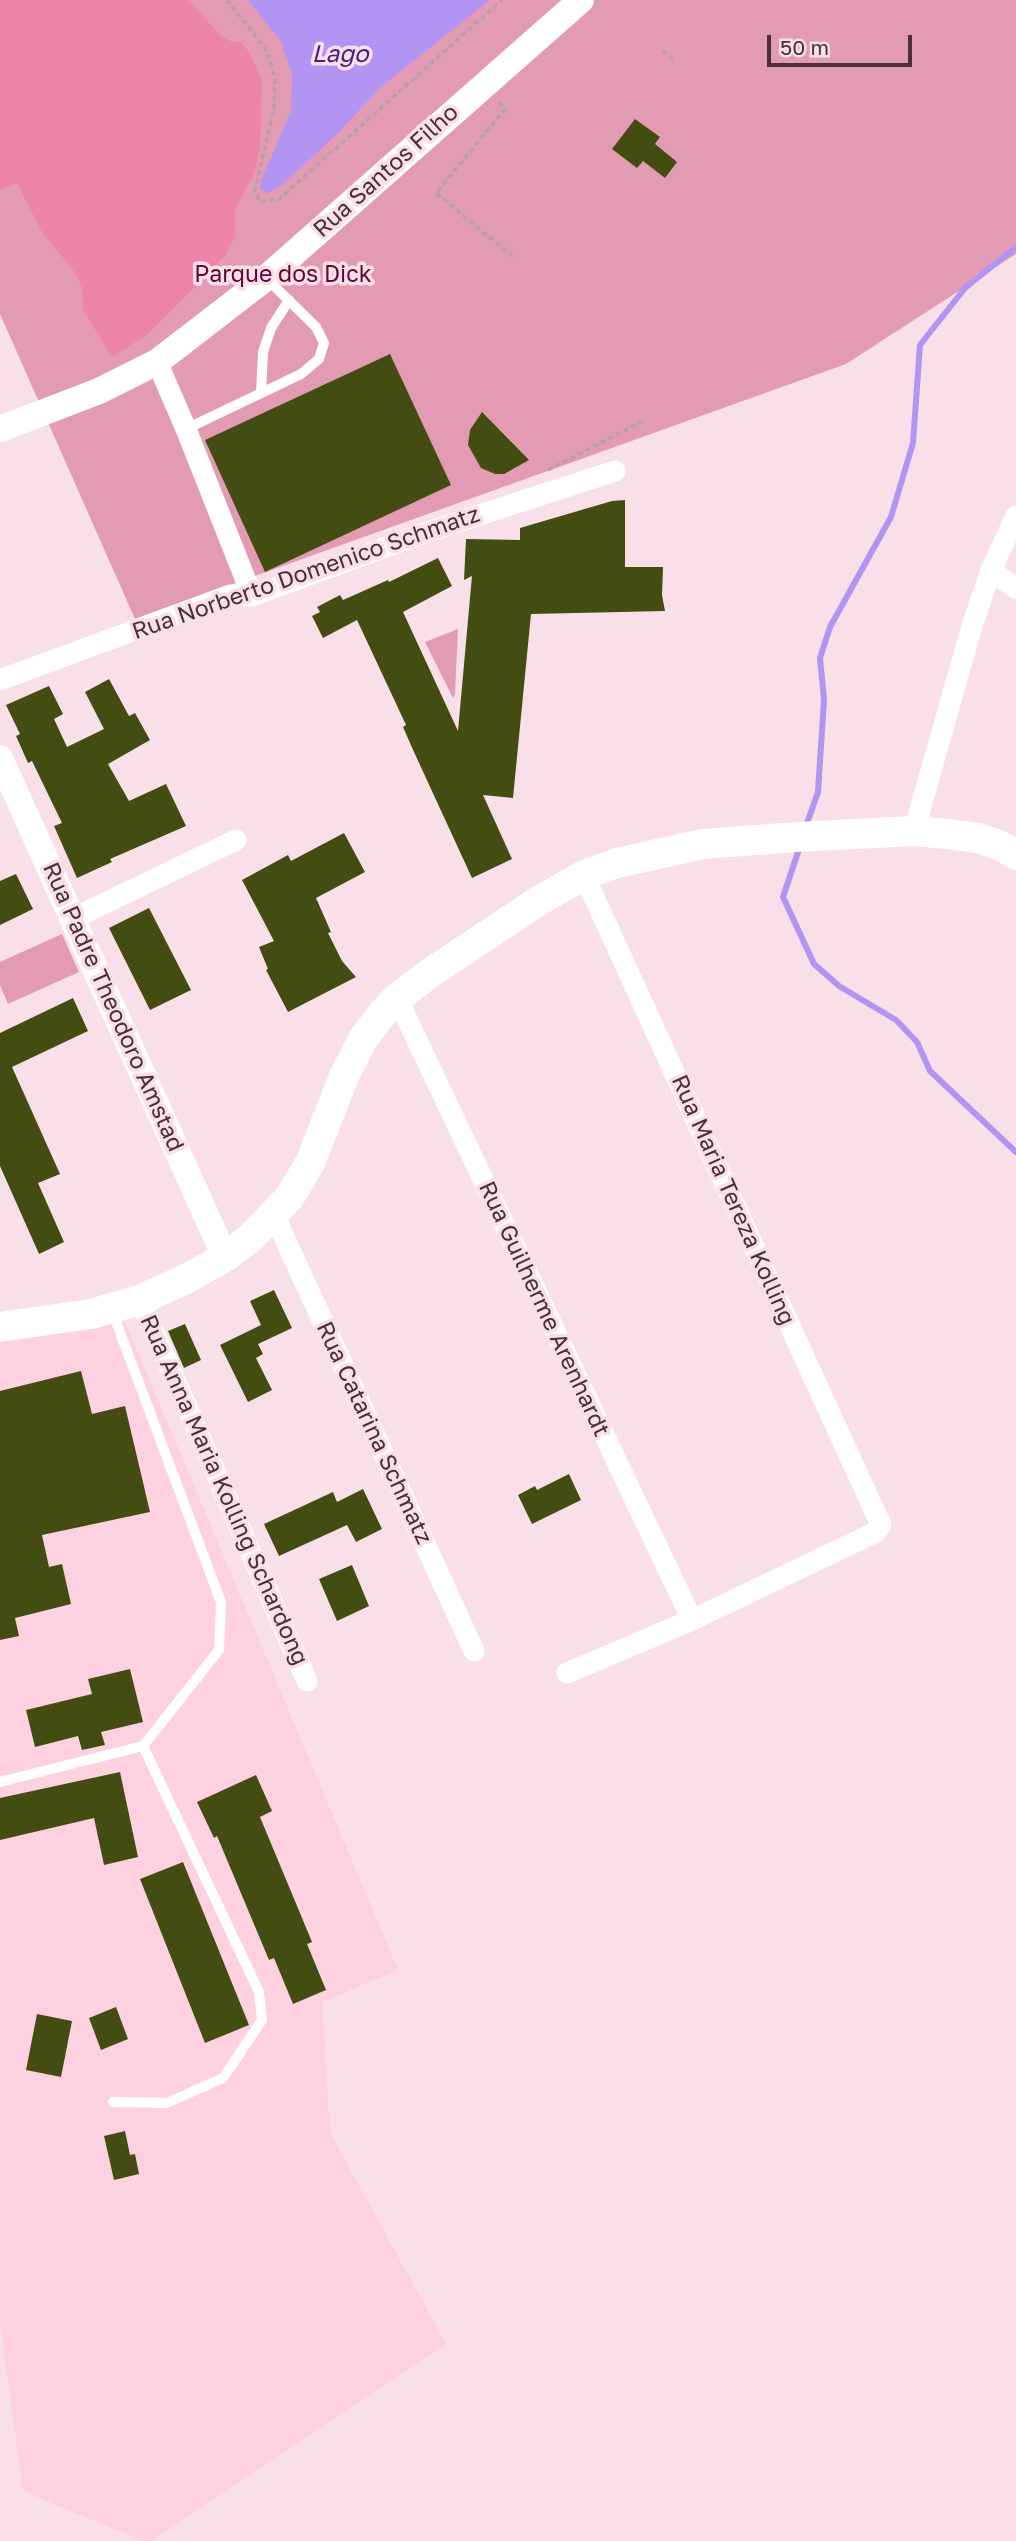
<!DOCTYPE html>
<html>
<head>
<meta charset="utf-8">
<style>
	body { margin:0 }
	#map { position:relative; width:1016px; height:2541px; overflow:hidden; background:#f9dfe7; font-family:"Golos Text",sans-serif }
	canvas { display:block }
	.scale { position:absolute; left:767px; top:35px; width:145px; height:32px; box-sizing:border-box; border:4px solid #493038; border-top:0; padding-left:9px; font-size:21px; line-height:24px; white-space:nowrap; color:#493038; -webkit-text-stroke:5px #f9dfe7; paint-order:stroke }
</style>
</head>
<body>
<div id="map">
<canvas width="1016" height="2541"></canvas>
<div class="scale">50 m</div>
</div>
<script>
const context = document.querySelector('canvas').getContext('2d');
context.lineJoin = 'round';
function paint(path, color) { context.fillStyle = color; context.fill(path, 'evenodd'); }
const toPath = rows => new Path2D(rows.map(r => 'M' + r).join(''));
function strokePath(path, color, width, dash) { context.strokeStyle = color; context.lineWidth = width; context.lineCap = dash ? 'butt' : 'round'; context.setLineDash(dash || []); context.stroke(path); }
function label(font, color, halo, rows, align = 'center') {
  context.font = font + ' "Golos Text",sans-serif'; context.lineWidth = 7; context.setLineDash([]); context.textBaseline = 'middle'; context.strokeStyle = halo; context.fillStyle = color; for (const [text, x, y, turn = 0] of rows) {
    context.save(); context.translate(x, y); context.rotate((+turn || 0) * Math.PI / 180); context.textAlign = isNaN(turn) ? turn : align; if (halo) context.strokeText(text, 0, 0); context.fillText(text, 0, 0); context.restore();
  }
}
paint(toPath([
	[125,1322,398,1970,322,2002,330,2133,446,2344,151,2541,143,2541,23,2491,0,2322,0,1341]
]), '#fdd1df');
paint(toPath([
	[0,0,1016,0,1016,254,846,364,135,619,0,314],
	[458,629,455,694,453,698,425,642],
	[62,934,79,972,8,1004,0,985,0,962]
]), '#e39bb3');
paint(toPath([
	[0,0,189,0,220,35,232,42,240,42,249,52,262,81,260,146,254,174,235,209,235,236,225,256,148,334,112,357,83,310,82,289,77,275,42,232,17,183,0,190]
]), '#ed84aa');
paint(toPath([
	[248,0,490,0,381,87,336,135,282,185,267,194,260,188,261,181,291,111,292,74,280,40]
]), '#b295f2');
strokePath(toPath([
	[805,829,818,792,824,700,820,658,830,627,891,517,913,443,920,345,965,288,1016,247],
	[800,846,783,897,814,964,839,986,896,1020,917,1042,930,1071,1016,1152]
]), '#b295f2', 6);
paint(toPath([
	[635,119,660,137,655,144,677,162,665,178,643,161,637,168,612,149],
	[390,354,451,485,265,572,205,440],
	[482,412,529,460,504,474,495,474,481,468,468,445,470,430],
	[625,500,625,567,663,567,662,595,665,611,531,614,513,798,483,795,512,859,472,878,414,752,403,727,406,725,357,620,323,638,312,616,320,612,317,607,340,595,343,600,388,580,389,582,438,558,452,586,403,612,458,731,472,576,464,580,466,539,520,540,520,528,612,501],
	[109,679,129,716,135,713,150,740,108,764,129,801,166,784,186,826,110,859,112,862,77,878,54,826,62,823,32,761,28,763,16,736,20,734,6,705,49,686,63,714,54,719,67,747,104,729,85,692],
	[344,833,365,872,316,898,331,932,328,933,342,961,356,977,288,1012,266,970,268,969,259,947,274,941,242,880,288,855,291,861],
	[16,874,33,909,0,925,0,881],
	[149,908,191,990,150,1010,109,928],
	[73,998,88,1031,12,1067,60,1174,38,1183,64,1242,39,1254,0,1166,0,1033],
	[274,1290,292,1328,258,1344,263,1354,256,1358,272,1390,248,1402,220,1345,261,1325,250,1301],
	[185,1324,201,1360,184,1368,168,1331],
	[81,1371,92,1414,125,1406,150,1512,42,1535,49,1567,62,1564,71,1604,15,1618,19,1636,0,1640,0,1391],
	[569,1474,581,1500,532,1524,518,1495,535,1486,537,1490],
	[363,1489,382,1529,356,1542,347,1525,279,1556,264,1524,333,1492,337,1502],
	[352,1565,369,1606,337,1621,319,1579],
	[130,1669,143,1722,101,1732,105,1745,82,1750,78,1736,35,1747,26,1710,92,1694,88,1679],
	[120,1772,138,1857,104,1865,94,1818,0,1840,0,1798],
	[256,1775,272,1811,260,1817,312,1942,307,1944,326,1990,293,2004,274,1958,269,1960,217,1836,214,1838,197,1802],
	[183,1862,249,2025,205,2043,140,1879],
	[116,2007,128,2039,101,2050,89,2018],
	[37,2014,72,2021,61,2077,26,2070],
	[125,2131,130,2155,135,2154,139,2174,114,2180,104,2136]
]), '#434c11');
strokePath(toPath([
	[227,0,265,48,275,77,274,108,255,190,260,202,279,199,502,0],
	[663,51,676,62],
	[499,102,505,109,436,193,516,259],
	[548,470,645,420]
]), '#b9a0a8', 3.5, [5, 3.5]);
strokePath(toPath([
	[261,393,263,352,271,328,289,300],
	[186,429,301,374,319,359,324,343,316,327,266,278],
	[0,1782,143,1746,219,1650,221,1602,112,1311],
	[113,2102,167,2103,223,2078,262,2020,259,1992,143,1746]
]), '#fff', 10);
strokePath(toPath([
	[157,362,186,429,252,596],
	[991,570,1016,589],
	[0,680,230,595,252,596,430,531,615,471],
	[914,831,972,626,991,570,1016,516],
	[72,919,236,840],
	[397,998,692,1620],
	[274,1215,474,1651],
	[140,1300,307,1681],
	[567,1673,692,1620,876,1532,881,1525,584,875]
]), '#fff', 21);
strokePath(toPath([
	[0,429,99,391,157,362,266,278,581,0],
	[0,758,225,1257]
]), '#fff', 26);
strokePath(toPath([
	[0,1327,91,1314,140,1300,186,1279,225,1257,249,1239,289,1198,310,1163,345,1074,363,1039,382,1014,397,998,430,973,540,900,584,875,617,863,703,844,796,837,914,831,947,834,978,838,1001,846,1016,855]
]), '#fff', 30);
label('23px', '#493038', '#f9dfe7', [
	["Rua Santos Filho",386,171,-42],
	["Rua Norberto Domenico Schmatz",306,573,-19],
	["Rua Padre Theodoro Amstad",113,1007,66],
	["Rua Maria Tereza Kolling",733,1200,66],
	["Rua Guilherme Arenhardt",544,1309,65],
	["Rua Catarina Schmatz",374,1433,65],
	["Rua Anna Maria Kolling Schardong",224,1490,66]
]);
label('23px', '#650436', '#f9dfe7', [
	["Parque dos Dick",283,275]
]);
label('italic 24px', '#4a1a86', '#f9dfe7', [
	["Lago",340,54]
]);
</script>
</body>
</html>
